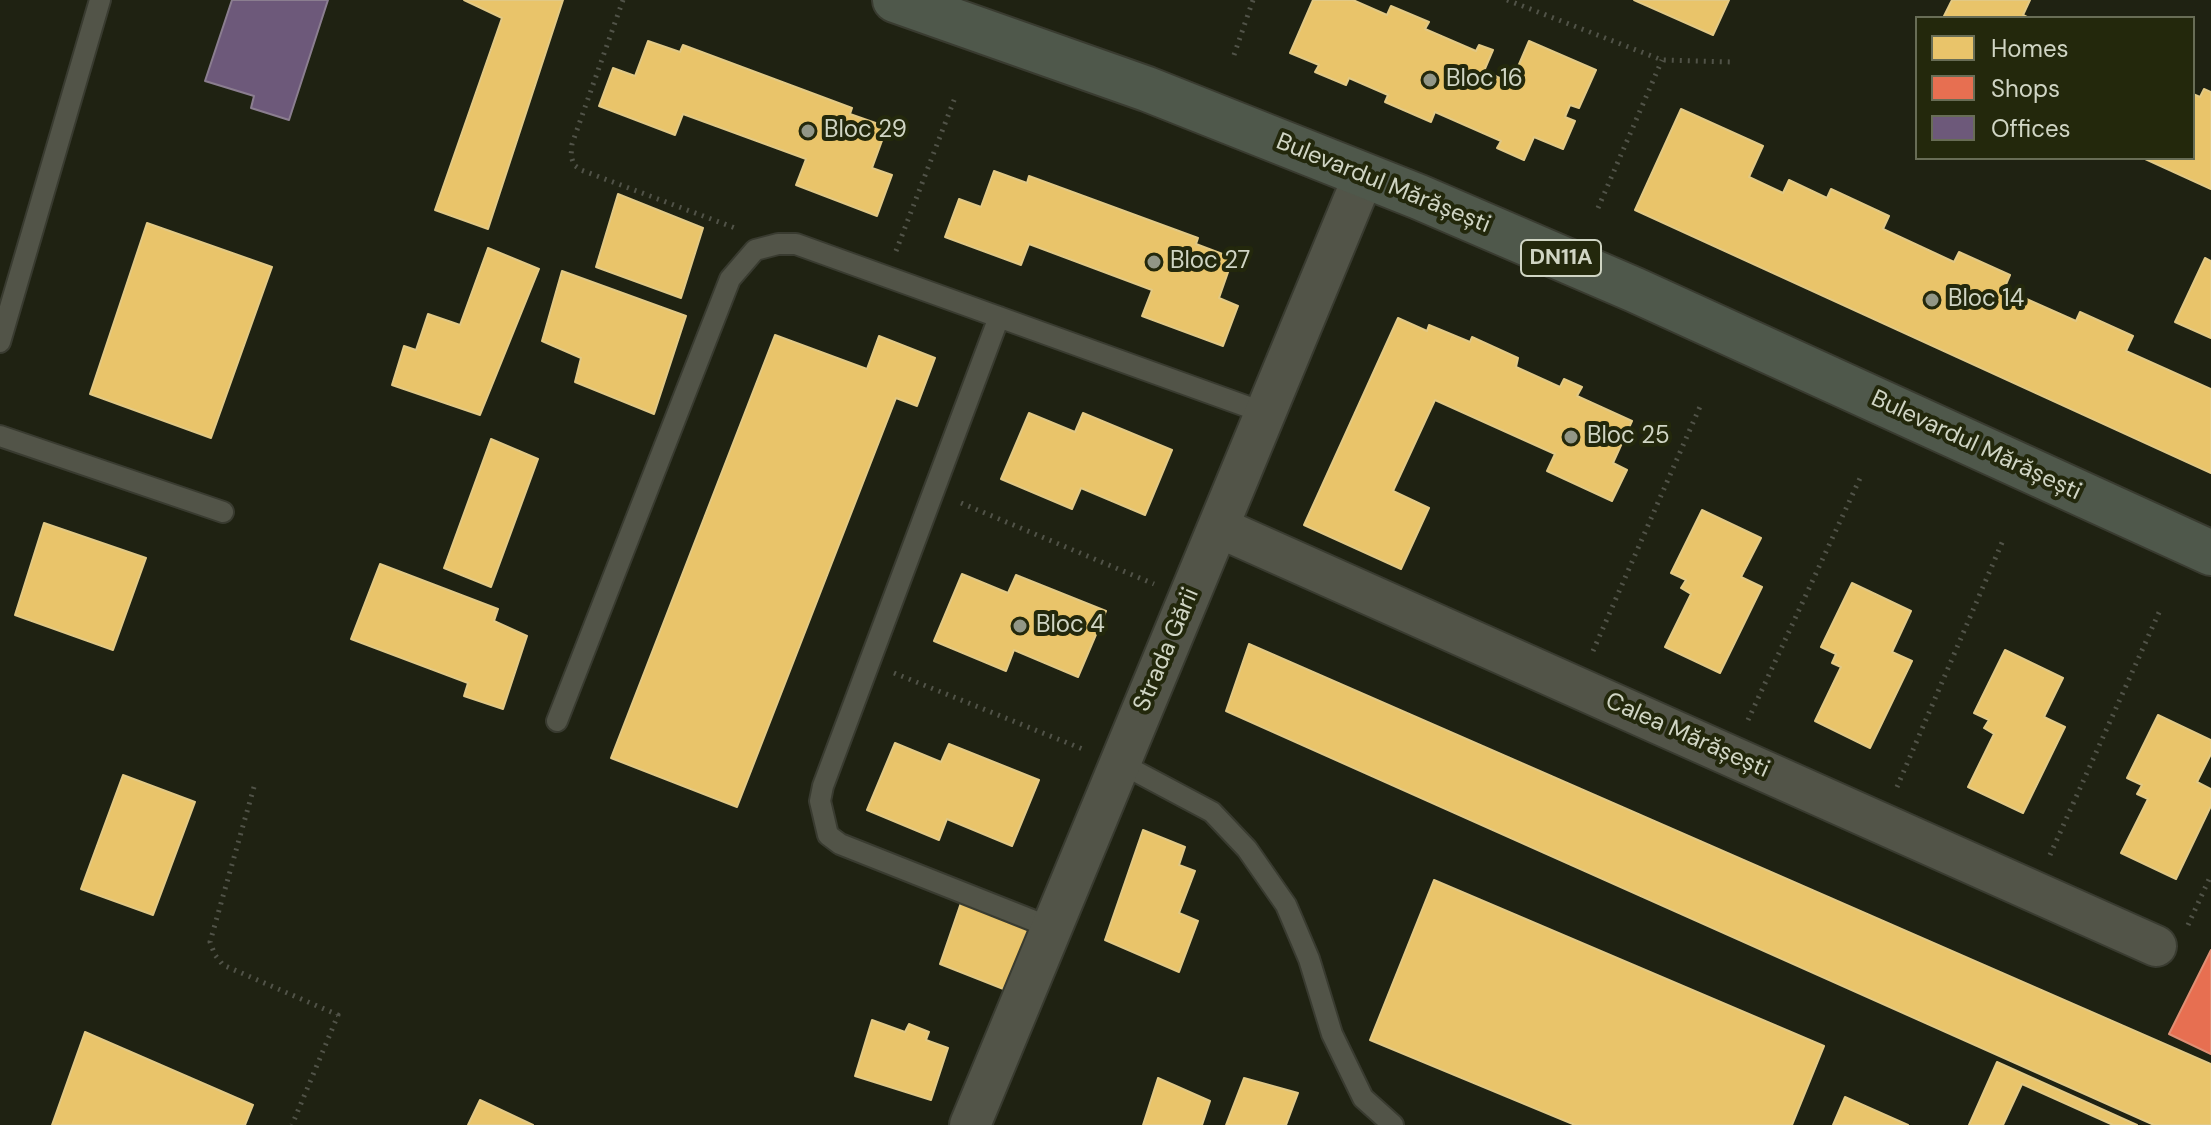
<!DOCTYPE html>
<html>
<head>
<meta charset="utf-8">
<style>
	body { margin:0 }
	#map { position:relative; width:2211px; height:1125px; overflow:hidden; background:#1f2212; font-family:"DM Sans",sans-serif }
	canvas { display:block }
	.legend { position:absolute; left:1915px; top:16px; width:280px; height:144px; box-sizing:border-box; background:#23280c; border:2px solid #686d56; margin:0; padding:10px 14px; list-style:none; font-size:24px; color:#d0d5c4 }
	.legend li { display:flex; align-items:center; gap:16px; height:40px }
	.legend b { width:40px; border:2px solid #686d56 }
</style>
</head>
<body>
<div id="map">
<canvas width="2211" height="1125"></canvas>
<ul class="legend">
<li><b style="height:22px;background:#e9c46a"></b>Homes</li>
<li><b style="height:22px;background:#e76f51"></b>Shops</li>
<li><b style="height:22px;background:#6d597a"></b>Offices</li>
</ul>
</div>
<script>
const context = document.querySelector('canvas').getContext('2d');
context.lineJoin = 'round';
function paint(path, color) { context.fillStyle = color; context.fill(path, 'evenodd'); }
const toPath = rows => new Path2D(rows.map(r => 'M' + r).join(''));
function strokePath(path, color, width, dash) { context.strokeStyle = color; context.lineWidth = width; context.lineCap = dash ? 'butt' : 'round'; context.setLineDash(dash || []); context.stroke(path); }
function label(font, color, halo, rows, align = 'center') {
  context.font = font + ' "DM Sans",sans-serif'; context.lineWidth = 8; context.setLineDash([]); context.textBaseline = 'middle'; context.strokeStyle = halo; context.fillStyle = color; for (const [text, x, y, turn = 0] of rows) {
    context.save(); context.translate(x, y); context.rotate((+turn || 0) * Math.PI / 180); context.textAlign = isNaN(turn) ? turn : align; if (halo) context.strokeText(text, 0, 0); context.fillText(text, 0, 0); context.restore();
  }
}
const homes = toPath([
	[464,0,563,0,488,229,435,210,502,18,464,0],
	[1313,0,1353,0,1387,15,1391,6,1429,22,1425,29,1476,51,1479,45,1493,50,1484,71,1511,83,1529,41,1596,70,1579,108,1570,105,1565,117,1575,121,1563,149,1534,137,1524,160,1497,148,1501,141,1435,112,1431,122,1385,102,1388,95,1349,78,1346,85,1315,72,1319,65,1290,53,1313,0],
	[1634,0,1729,0,1713,35,1634,0],
	[1952,0,2030,0,2023,15,2029,18,1943,18,1952,0],
	[648,41,680,52,683,45,852,108,850,114,887,127,872,168,892,175,877,216,796,185,806,159,683,114,675,135,599,106,613,68,635,76,648,41],
	[2204,89,2211,92,2211,189,2143,158,2193,158,2193,94,2200,97,2204,89],
	[1681,109,1763,146,1749,177,1783,193,1789,180,1827,198,1831,189,1889,216,1883,229,1954,262,1959,252,2010,275,2004,289,2076,321,2080,312,2133,336,2126,351,2211,389,2211,473,1635,210,1681,109],
	[994,171,1027,183,1029,176,1198,238,1196,244,1233,258,1219,298,1238,306,1223,346,1142,316,1152,290,1029,244,1021,265,945,237,959,199,981,207,994,171],
	[618,194,703,228,681,298,596,267,618,194],
	[147,223,272,267,211,438,90,394,147,223],
	[488,248,539,269,480,415,392,385,404,346,416,350,428,314,460,325,488,248],
	[2205,258,2211,261,2211,338,2175,322,2205,258],
	[562,271,686,316,654,414,575,382,581,358,542,341,562,271],
	[1398,318,1427,331,1429,325,1470,342,1472,337,1518,358,1516,367,1560,387,1564,379,1582,387,1577,396,1632,421,1613,463,1627,470,1612,501,1547,471,1555,454,1435,400,1393,491,1429,508,1401,569,1304,525,1398,318],
	[775,335,867,369,879,336,935,358,917,406,896,398,737,807,611,758,775,335],
	[1029,413,1075,432,1083,413,1172,450,1145,515,1081,488,1072,509,1001,479,1029,413],
	[491,439,538,459,491,587,444,568,491,439],
	[1702,510,1761,538,1741,577,1762,587,1720,673,1665,647,1691,594,1681,588,1686,580,1671,573,1702,510],
	[44,523,146,558,113,650,15,615,44,523],
	[380,564,498,609,494,621,527,636,503,709,464,696,468,683,351,639,380,564],
	[962,574,1008,593,1016,575,1106,611,1078,677,1014,650,1006,671,934,641,962,574],
	[1852,583,1911,611,1892,652,1912,661,1870,748,1815,721,1841,667,1832,663,1836,654,1821,647,1852,583],
	[1249,644,2211,1064,2211,1125,2154,1125,1226,711,1249,644],
	[2005,650,2063,678,2044,717,2065,727,2023,813,1968,787,1994,734,1984,728,1989,720,1974,713,2005,650],
	[2158,715,2211,740,2211,754,2197,782,2211,789,2211,806,2176,879,2121,853,2148,799,2137,794,2142,785,2127,778,2158,715],
	[895,743,941,762,949,744,1039,780,1012,846,947,819,939,840,867,810,895,743],
	[123,775,195,802,153,915,81,889,123,775],
	[1143,830,1185,847,1179,865,1195,871,1179,913,1198,921,1179,972,1105,940,1143,830],
	[1434,880,1824,1046,1792,1125,1575,1125,1370,1040,1434,880],
	[963,897,1030,924,1006,990,940,964,963,897],
	[872,1020,905,1032,909,1024,929,1032,926,1040,948,1048,931,1100,855,1076,872,1020],
	[85,1032,253,1105,245,1125,52,1125,85,1032],
	[1997,1062,2137,1125,2113,1125,2022,1084,2003,1125,1969,1125,1997,1062],
	[1158,1078,1210,1101,1202,1125,1143,1125,1158,1078],
	[1244,1078,1298,1093,1286,1125,1226,1125,1244,1078],
	[1845,1097,1908,1125,1833,1125,1845,1097],
	[480,1100,533,1125,468,1125,480,1100]
]);
paint(homes, '#e9c46a');
strokePath(homes, '#e2c985', 2);
const shops = toPath([
	[2211,950,2211,1054,2169,1034,2211,950]
]);
paint(shops, '#e76f51');
strokePath(shops, '#e08e74', 2);
const offices = toPath([
	[232,0,328,0,289,120,251,108,254,96,205,81,232,0]
]);
paint(offices, '#6d597a');
strokePath(offices, '#8b7e90', 2);
const service = toPath([
	[999,317,823,786,820,801,828,835,840,844,1052,928],
	[0,342,100,0],
	[0,436,223,512],
	[557,721,730,279,755,250,778,244,796,244,1265,413],
	[1120,763,1212,812,1247,849,1286,905,1309,959,1332,1034,1363,1098,1393,1125]
]);
const minor = toPath([
	[1218,527,2156,946],
	[970,1125,1364,175]
]);
const primary = toPath([
	[895,0,1147,89,1419,197,1635,290,2211,553]
]);
strokePath(service, '#393b30', 24);
strokePath(minor, '#393b30', 44);
strokePath(primary, '#393b30', 48);
strokePath(toPath([
	[623,0,572,144,571,156,574,165,581,170,735,228],
	[1507,0,1662,60,1733,62],
	[1234,55,1253,0],
	[1598,208,1662,60],
	[896,251,956,95],
	[961,503,1154,584],
	[1593,651,1702,402],
	[894,673,1085,750],
	[1748,720,1862,474],
	[254,787,210,942,215,955,223,965,338,1015,292,1125],
	[1897,787,2004,538],
	[2050,855,2161,608],
	[2188,925,2211,875]
]), '#515348', 5, [2, 6]);
strokePath(service, '#525448', 20);
strokePath(minor, '#525448', 40);
strokePath(primary, '#4f584b', 44);
for (const [x, y, r, color] of [
	[1430,80,8,"#929686"],
	[808,131,8,"#929686"],
	[1154,262,8,"#929686"],
	[1932,300,8,"#929686"],
	[1571,437,8,"#929686"],
	[1020,626,8,"#929686"]
]) { const dot = new Path2D(); dot.arc(x, y, r, 0, 2 * Math.PI); context.fillStyle = color; context.fill(dot); strokePath(dot, '#23280c', 3); }
for (const [x, y, w] of [
	[1561,258,80]
]) { const box = new Path2D(); box.roundRect(x - w / 2, y - 18, w, 36, 6); context.fillStyle = '#23280c'; context.fill(box); strokePath(box, '#d0d5c4', 2); }
label('bold 22px', '#d0d5c4', null, [
	["DN11A",1561,258]
]);
label('24px', '#d0d5c4', '#23280c', [
	["Bloc 16",1446,80],
	["Bloc 29",824,131],
	["Bloc 27",1170,262],
	["Bloc 14",1948,300],
	["Bloc 25",1587,437],
	["Bloc 4",1036,626]
], 'left');
label('24px', '#d0d5c4', '#23280c', [
	["Bulevardul Mărășești",1383,184,22],
	["Bulevardul Mărășești",1976,446,25],
	["Strada Gării",1167,650,-67],
	["Calea Mărășești",1687,736,24]
]);
</script>
</body>
</html>
